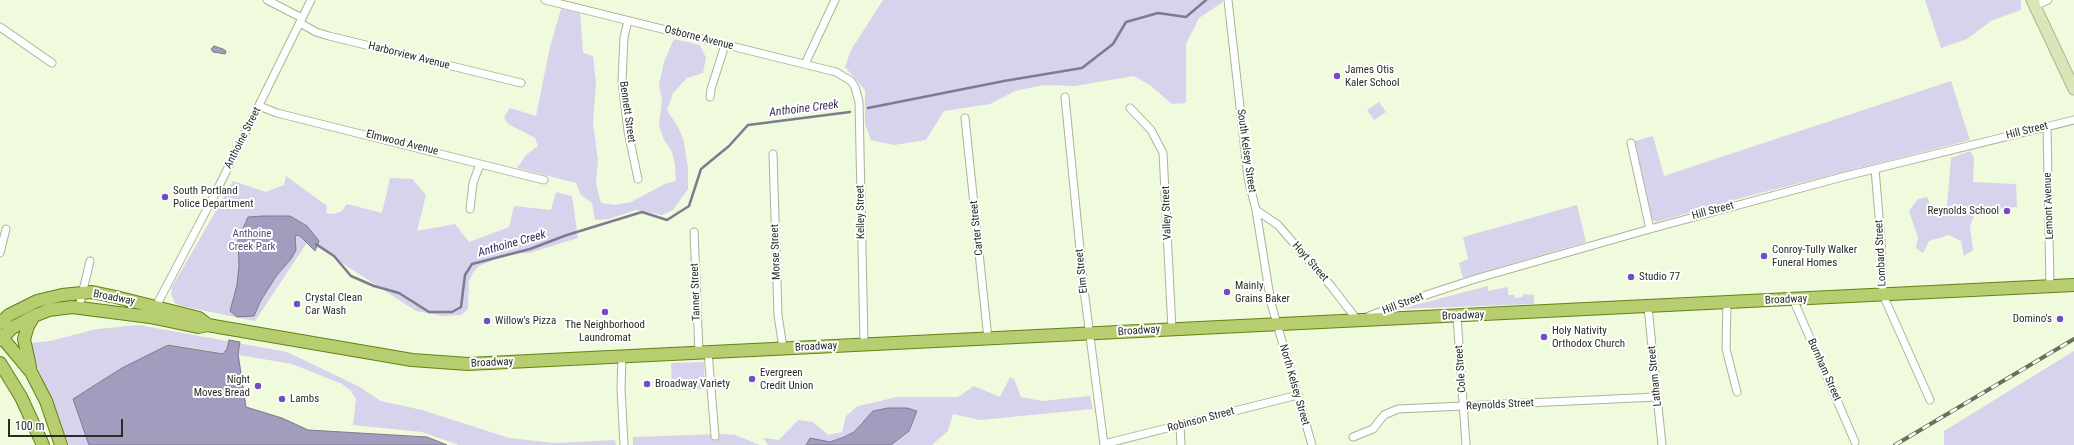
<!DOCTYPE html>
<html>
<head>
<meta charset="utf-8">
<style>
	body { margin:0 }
	#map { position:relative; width:2074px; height:445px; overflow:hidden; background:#effbdc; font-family:"Roboto Condensed",sans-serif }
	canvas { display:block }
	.scale { position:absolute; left:8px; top:419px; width:115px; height:18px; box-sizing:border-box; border:2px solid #292d22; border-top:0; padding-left:5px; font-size:12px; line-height:14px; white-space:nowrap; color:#292d22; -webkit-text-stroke:3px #fff; paint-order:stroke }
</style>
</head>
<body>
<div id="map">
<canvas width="2074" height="445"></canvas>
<div class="scale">100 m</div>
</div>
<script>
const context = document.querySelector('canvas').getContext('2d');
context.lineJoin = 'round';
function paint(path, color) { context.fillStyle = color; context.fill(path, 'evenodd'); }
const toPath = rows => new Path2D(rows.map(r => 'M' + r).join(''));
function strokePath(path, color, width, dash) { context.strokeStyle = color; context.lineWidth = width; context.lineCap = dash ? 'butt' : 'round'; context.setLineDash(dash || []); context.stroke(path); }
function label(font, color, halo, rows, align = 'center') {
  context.font = font + ' "Roboto Condensed",sans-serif'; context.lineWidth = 4; context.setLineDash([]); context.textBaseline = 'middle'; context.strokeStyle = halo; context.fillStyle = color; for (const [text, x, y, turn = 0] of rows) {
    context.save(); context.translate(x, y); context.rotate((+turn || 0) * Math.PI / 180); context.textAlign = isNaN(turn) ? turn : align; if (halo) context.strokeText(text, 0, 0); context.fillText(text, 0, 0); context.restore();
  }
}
paint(toPath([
	[883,0,1222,0,1223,2,1199,18,1186,44,1186,103,1172,104,1150,85,1134,76,1075,86,1043,85,1015,91,990,104,944,111,926,140,894,145,871,140,865,124,865,90,845,67,851,50],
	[1925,0,2021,0,2021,10,1991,21,1967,39,1941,48],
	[561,9,580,13,583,53,593,56,596,83,593,123,598,160,596,184,601,203,615,205,631,202,665,184,676,181,675,164,672,152,663,138,659,125,662,101,659,84,664,62,674,39,700,45,706,58,703,73,687,78,673,93,667,110,679,129,684,141,688,168,688,189,673,210,662,215,636,210,609,219,595,220,592,203,581,195,576,183,517,168,526,155,538,146,535,138,508,124,504,117,510,108,536,116,550,47],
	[1951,81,1970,140,1745,197,1656,222,1652,219,1635,141,1653,136,1664,176],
	[1379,102,1386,112,1374,120,1367,110],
	[1970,151,1974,158,1973,182,2016,184,2017,207,1976,211,1970,226,1973,250,1964,256,1961,241,1949,235,1929,241,1923,253,1916,248,1918,237,1909,211,1918,199,1927,197,1932,209,1942,210,1947,205,1951,158],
	[286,176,327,206,326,213,334,214,342,211,347,204,382,213,390,178,412,179,426,195,417,231,455,224,469,242,509,227,514,206,551,210,556,192,572,196,578,238,529,253,508,254,479,266,474,271,469,281,468,309,461,315,443,316,416,311,308,241,255,321,181,306,175,303,171,294,172,287,233,181,266,192,284,185],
	[1577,205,1586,242,1463,278,1459,263,1468,259,1463,237],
	[1488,286,1488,291,1508,287,1508,295,1514,295,1515,298,1522,297,1524,294,1534,295,1534,304,1400,309],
	[139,325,287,352,358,386,381,401,422,410,509,438,554,443,615,440,616,445,459,445,422,432,353,425,356,399,351,391,342,384,292,364,239,355,246,407,282,418,308,430,427,437,447,445,69,445,34,359,30,343,50,341,97,329],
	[168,344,223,353,165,345],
	[2074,351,2074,445,1944,445,1944,431],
	[704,362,705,389,672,390,671,363],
	[1010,377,1014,379,1021,397,1042,401,1090,396,1093,409,980,420,953,414,948,431,932,445,891,445,909,431,917,411,907,408,888,408,862,422,854,432,830,442,810,438,806,445,768,445,763,438,779,440,798,420,813,422,828,435,842,432,846,416,858,406,897,397,958,397,974,386,1000,397],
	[720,434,735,435,760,445,633,445,633,437]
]), '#d7d3ec');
const water = toPath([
	[214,46,223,49,226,51,225,54,213,52,211,49,214,46],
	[264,216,290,216,307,226,319,241,315,251,300,236,295,235,296,250,291,259,277,275,261,300,254,316,237,317,230,311,237,285,239,265,238,240,248,217,264,216],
	[229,340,240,342,238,354,246,407,282,418,308,430,427,437,447,445,89,445,73,399,122,368,168,345,223,354,227,349,229,340],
	[888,408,907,408,917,411,909,431,891,445,806,445,810,438,830,442,844,437,854,432,873,411,888,408]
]);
paint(water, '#a29cbe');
strokePath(water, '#7e7b8f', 1);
strokePath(toPath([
	[868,108,1004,81,1082,68,1113,44,1126,22,1158,13,1186,17,1206,0],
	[316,244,334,256,351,276,374,286,399,293,429,312,452,312,461,307,465,275,472,264,530,249,567,235,642,212,667,220,689,206,701,169,729,146,748,125,850,112]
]), '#7e7b8f', 2.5);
const street = toPath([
	[267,0,302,18],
	[545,0,836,72,851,81,855,87,859,102,864,344],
	[1228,0,1248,178,1256,210,1271,303,1312,445],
	[2035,6,2048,0],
	[628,21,624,37,622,81,628,131,638,179],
	[300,23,316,32,329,36,521,83],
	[0,27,52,63],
	[805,64,835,0],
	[710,97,711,89,725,45],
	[1065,97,1084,290,1104,445],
	[259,106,277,113,544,180],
	[1130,108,1151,130,1163,153,1172,329],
	[965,118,988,339],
	[2047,126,2050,287],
	[1631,143,1650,229],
	[773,154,778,315,783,348],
	[1875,169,1881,240,1883,295,1930,400],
	[470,209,473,183,480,164],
	[1256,210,1278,225,1331,286,1358,321,1360,320],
	[694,232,699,352],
	[0,253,6,229],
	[1793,299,1855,442],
	[1727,303,1726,349,1737,392],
	[79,307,90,261],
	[1648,307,1662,445],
	[154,310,216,192,311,0],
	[1369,316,1417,298,1475,279,1650,229,1842,177,2074,120],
	[1457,316,1466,445],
	[708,352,715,436],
	[622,356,621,388,624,445],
	[1180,425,1181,445],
	[1353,437,1373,429,1384,415,1398,409,1657,397],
	[1104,444,1298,395]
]);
const secondary = toPath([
	[2032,0,2074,89]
]);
const primary = toPath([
	[0,323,9,315,37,301,62,295,92,292,116,297,199,318,208,325,219,327,412,360,468,364,2074,285],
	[0,335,31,372,46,401,61,445],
	[0,340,12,328,34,316,49,310,72,307,150,317,198,327,208,325],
	[0,363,21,397,43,445],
	[30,367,24,339,28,326,34,316]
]);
strokePath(street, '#aab598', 9);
strokePath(secondary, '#aab598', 13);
strokePath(primary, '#658017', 14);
strokePath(street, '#fff', 7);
strokePath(secondary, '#dae6b8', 11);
strokePath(primary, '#b6cd70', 12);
const rail = toPath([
	[1895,445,2074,339]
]);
strokePath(rail, '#686f5d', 4);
strokePath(rail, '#fff', 2.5, [8]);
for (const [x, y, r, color] of [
	[1337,76,4,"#734cc5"],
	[165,197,4,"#734cc5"],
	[2007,211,4,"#734cc5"],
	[1764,256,4,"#734cc5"],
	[1631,277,4,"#734cc5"],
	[1227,292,4,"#734cc5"],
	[297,304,4,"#734cc5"],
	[605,312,4,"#734cc5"],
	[2060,319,4,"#734cc5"],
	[487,321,4,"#734cc5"],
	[1544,337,4,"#734cc5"],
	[752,379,4,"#734cc5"],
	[647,384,4,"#734cc5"],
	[258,386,4,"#734cc5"],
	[282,399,4,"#734cc5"]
]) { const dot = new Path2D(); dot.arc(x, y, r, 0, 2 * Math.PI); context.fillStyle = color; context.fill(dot); strokePath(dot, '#fff', 1.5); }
label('11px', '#292d22', '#fff', [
	["Osborne Avenue",699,38,14],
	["Harborview Avenue",409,56,14],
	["Bennett Street",627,112,82],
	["Hill Street",2027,131,-14],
	["Anthoine Street",243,138,-63],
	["Elmwood Avenue",402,143,14],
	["South Kelsey Street",1246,151,82],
	["Lemont Avenue",2049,206,-92],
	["Hill Street",1713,211,-15],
	["Kelley Street",861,212,-91],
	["Valley Street",1167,213,-92],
	["Carter Street",977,228,-96],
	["Morse Street",776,252,-92],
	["Lombard Street",1881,253,-93],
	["Hoyt Street",1310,262,49],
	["Elm Street",1082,271,-96],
	["Tanner Street",696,292,-92],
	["Broadway",114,298,11],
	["Broadway",1786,300,-3],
	["Hill Street",1403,304,-21],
	["Broadway",1463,316,-2],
	["Broadway",1139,331,-4],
	["Broadway",816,347,-3],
	["Broadway",492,363,-3],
	["Cole Street",1461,369,-94],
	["Burnham Street",1824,370,66],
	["Latham Street",1655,376,-96],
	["North Kelsey Street",1294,385,74],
	["Reynolds Street",1500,405,-3],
	["Robinson Street",1201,420,-15]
]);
label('11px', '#292d22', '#fff', [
	["James Otis",1345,70],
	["Kaler School",1345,83],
	["South Portland",173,191],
	["Police Department",173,204],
	["Reynolds School",1999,211,"right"],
	["Conroy-Tully Walker",1772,250],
	["Funeral Homes",1772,263],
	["Studio 77",1639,277],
	["Mainly",1235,286],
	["Grains Baker",1235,299],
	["Crystal Clean",305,298],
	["Car Wash",305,311],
	["Domino's",2052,319,"right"],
	["Willow's Pizza",495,321],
	["The Neighborhood",605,325,"center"],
	["Laundromat",605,338,"center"],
	["Holy Nativity",1552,331],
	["Orthodox Church",1552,344],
	["Evergreen",760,373],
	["Credit Union",760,386],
	["Night",250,380,"right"],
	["Moves Bread",250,393,"right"],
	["Broadway Variety",655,384],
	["Lambs",290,399]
], 'left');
label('11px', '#574b7d', '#fff', [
	["Anthoine",252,234],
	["Creek Park",252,247]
]);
label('italic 12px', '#3a2d5c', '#fff', [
	["Anthoine Creek",804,109,-7],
	["Anthoine Creek",512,244,-16]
]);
</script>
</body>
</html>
